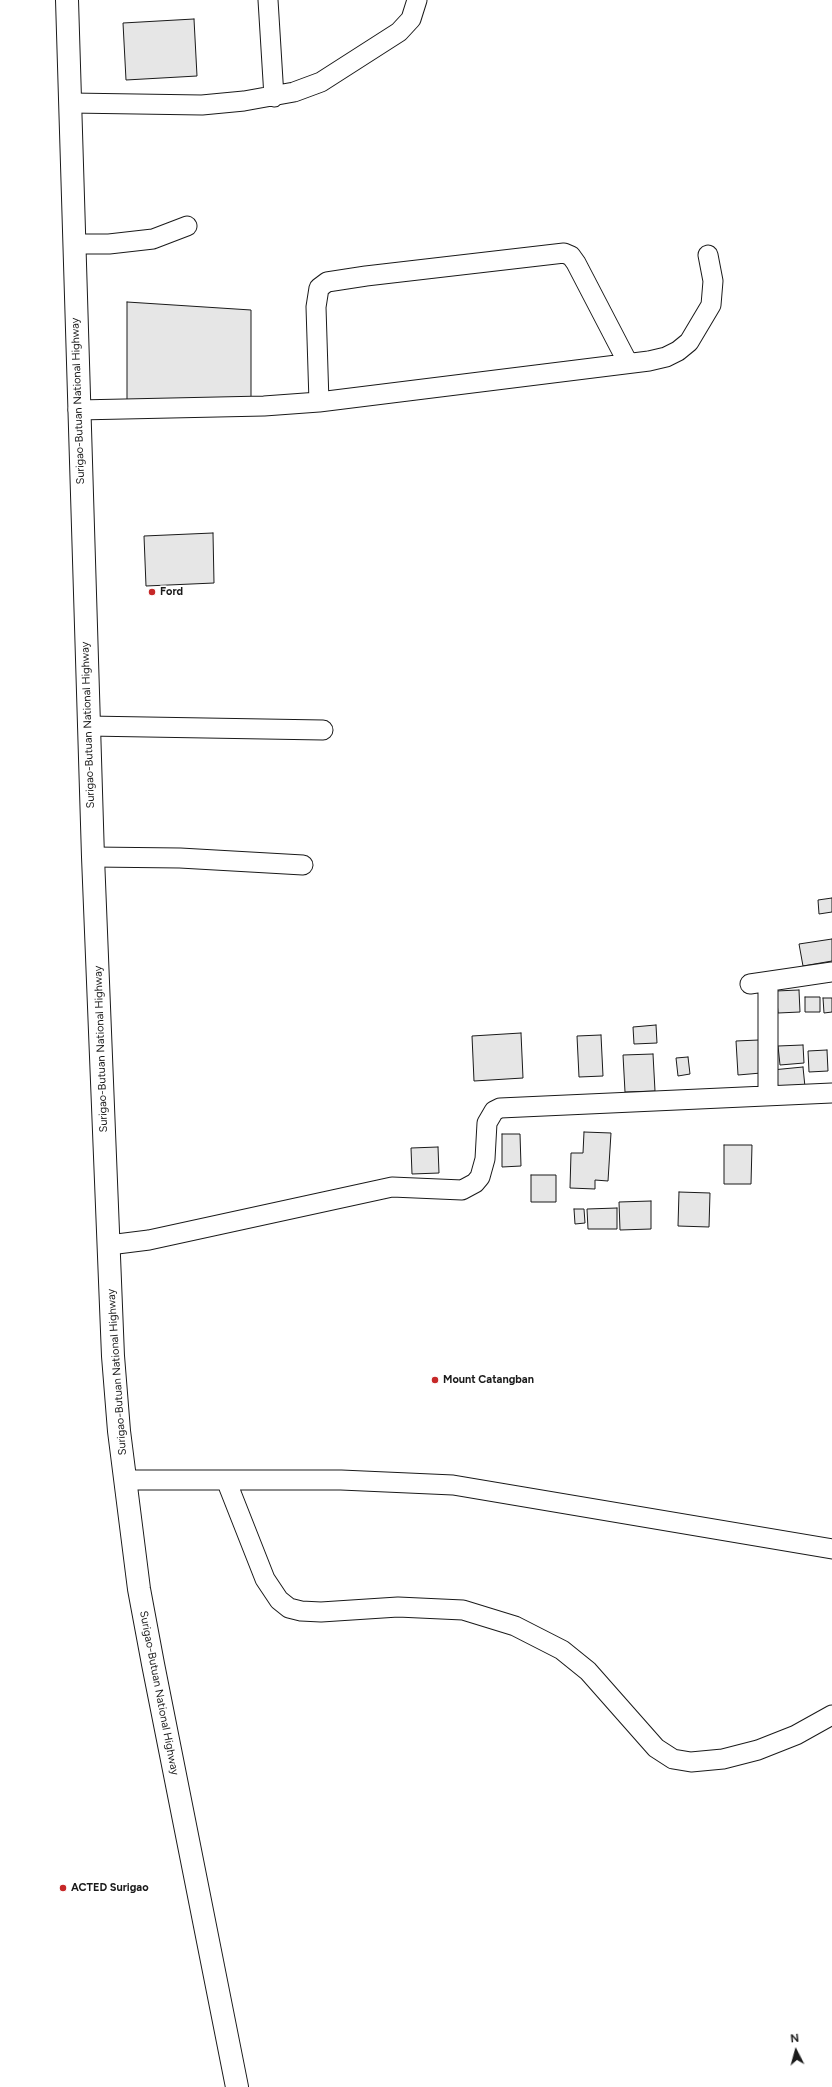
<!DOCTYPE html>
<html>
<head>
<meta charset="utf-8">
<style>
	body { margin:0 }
	#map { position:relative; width:832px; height:2087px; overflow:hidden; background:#fff; font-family:Figtree,sans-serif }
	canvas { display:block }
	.north { position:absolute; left:776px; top:2031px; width:40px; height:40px; -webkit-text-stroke:3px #fff; paint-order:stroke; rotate:354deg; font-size:11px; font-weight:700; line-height:16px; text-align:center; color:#1a1a1a }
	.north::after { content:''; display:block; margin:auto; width:14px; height:18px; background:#1a1a1a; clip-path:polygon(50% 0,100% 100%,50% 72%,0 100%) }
</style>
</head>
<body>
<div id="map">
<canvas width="832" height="2087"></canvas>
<div class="north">N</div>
</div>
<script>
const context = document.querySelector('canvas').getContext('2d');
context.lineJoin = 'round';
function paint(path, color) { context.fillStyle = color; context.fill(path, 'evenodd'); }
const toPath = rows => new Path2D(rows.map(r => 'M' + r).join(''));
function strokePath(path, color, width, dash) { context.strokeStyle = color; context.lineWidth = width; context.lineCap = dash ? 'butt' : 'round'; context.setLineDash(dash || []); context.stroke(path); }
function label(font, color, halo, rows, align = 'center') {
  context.font = font + ' Figtree,sans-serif'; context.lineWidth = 3; context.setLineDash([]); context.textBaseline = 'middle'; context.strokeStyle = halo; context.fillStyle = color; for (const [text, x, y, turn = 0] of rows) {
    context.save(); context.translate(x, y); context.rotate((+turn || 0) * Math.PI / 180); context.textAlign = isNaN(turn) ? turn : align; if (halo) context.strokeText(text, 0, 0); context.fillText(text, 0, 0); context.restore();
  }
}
const building = toPath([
	[194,19,197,76,126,80,123,23,194,19],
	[127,302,251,310,251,399,127,400,127,302],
	[213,533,214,583,146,586,144,536,213,533],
	[832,898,832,912,819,914,818,900,832,898],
	[832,939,832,961,803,966,799,944,832,939],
	[799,990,800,1012,778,1013,776,991,799,990],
	[805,997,820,997,820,1012,805,1012,805,997],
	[823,998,832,998,832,1012,824,1013,823,998],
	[656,1025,657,1043,634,1044,633,1027,656,1025],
	[521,1033,523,1078,474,1081,472,1036,521,1033],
	[601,1035,603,1076,579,1077,577,1036,601,1035],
	[759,1040,761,1073,738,1075,736,1041,759,1040],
	[803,1045,804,1063,780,1065,778,1046,803,1045],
	[827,1050,828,1071,809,1072,808,1051,827,1050],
	[653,1054,655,1091,625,1092,623,1055,653,1054],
	[688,1057,690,1074,678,1076,676,1058,688,1057],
	[803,1067,805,1087,774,1089,772,1070,803,1067],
	[584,1132,611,1133,608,1181,595,1180,595,1189,570,1188,571,1153,583,1153,584,1132],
	[502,1134,520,1134,521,1166,502,1167,502,1134],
	[724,1145,752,1145,751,1184,724,1184,724,1145],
	[438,1147,439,1173,412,1174,411,1148,438,1147],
	[531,1175,556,1175,556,1202,531,1202,531,1175],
	[679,1192,710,1193,709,1227,678,1226,679,1192],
	[651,1201,651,1229,620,1230,619,1202,651,1201],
	[617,1208,617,1229,588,1229,587,1209,617,1208],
	[574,1209,584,1209,585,1223,575,1224,574,1209]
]);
paint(building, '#e6e6e6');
strokePath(building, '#1a1a1a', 1);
const minor = toPath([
	[268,0,274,97],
	[71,103,202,105,244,101,294,92,321,82,399,32,411,19,417,0],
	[74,244,109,244,153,239,187,226],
	[319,402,316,307,319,288,327,282,366,276,564,253,571,256,576,263,628,363],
	[78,410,264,406,319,402,649,361,666,357,678,351,689,342,711,305,713,281,708,255],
	[88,726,323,730],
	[93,857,180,858,303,865],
	[750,984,832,972],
	[768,1095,768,983],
	[109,1245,149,1240,392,1187,462,1190,475,1183,480,1177,485,1159,487,1123,494,1111,500,1108,832,1093],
	[125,1480,341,1480,453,1485,832,1549],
	[226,1480,265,1579,279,1600,289,1608,301,1611,321,1612,398,1607,463,1610,515,1626,562,1650,588,1671,656,1748,673,1759,691,1762,723,1759,758,1750,796,1735,832,1715]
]);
const highway = toPath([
	[67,0,93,857,113,1356,119,1431,139,1589,153,1664,237,2087]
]);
strokePath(minor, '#1a1a1a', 21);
strokePath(highway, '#1a1a1a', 24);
strokePath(minor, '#fff', 19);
strokePath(highway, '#fff', 22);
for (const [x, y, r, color] of [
	[152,592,4,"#c62828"],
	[435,1380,4,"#c62828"],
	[63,1888,4,"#c62828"]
]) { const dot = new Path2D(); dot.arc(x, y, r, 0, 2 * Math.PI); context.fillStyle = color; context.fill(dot); strokePath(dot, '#fff', 1.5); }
label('11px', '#1a1a1a', '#fff', [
	["Surigao-Butuan National Highway",78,401,-92],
	["Surigao-Butuan National Highway",88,725,-92],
	["Surigao-Butuan National Highway",101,1049,-92],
	["Surigao-Butuan National Highway",117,1372,-94],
	["Surigao-Butuan National Highway",159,1693,79]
]);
label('bold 11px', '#1a1a1a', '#fff', [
	["Ford",160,592],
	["Mount Catangban",443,1380],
	["ACTED Surigao",71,1888]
], 'left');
</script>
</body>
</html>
